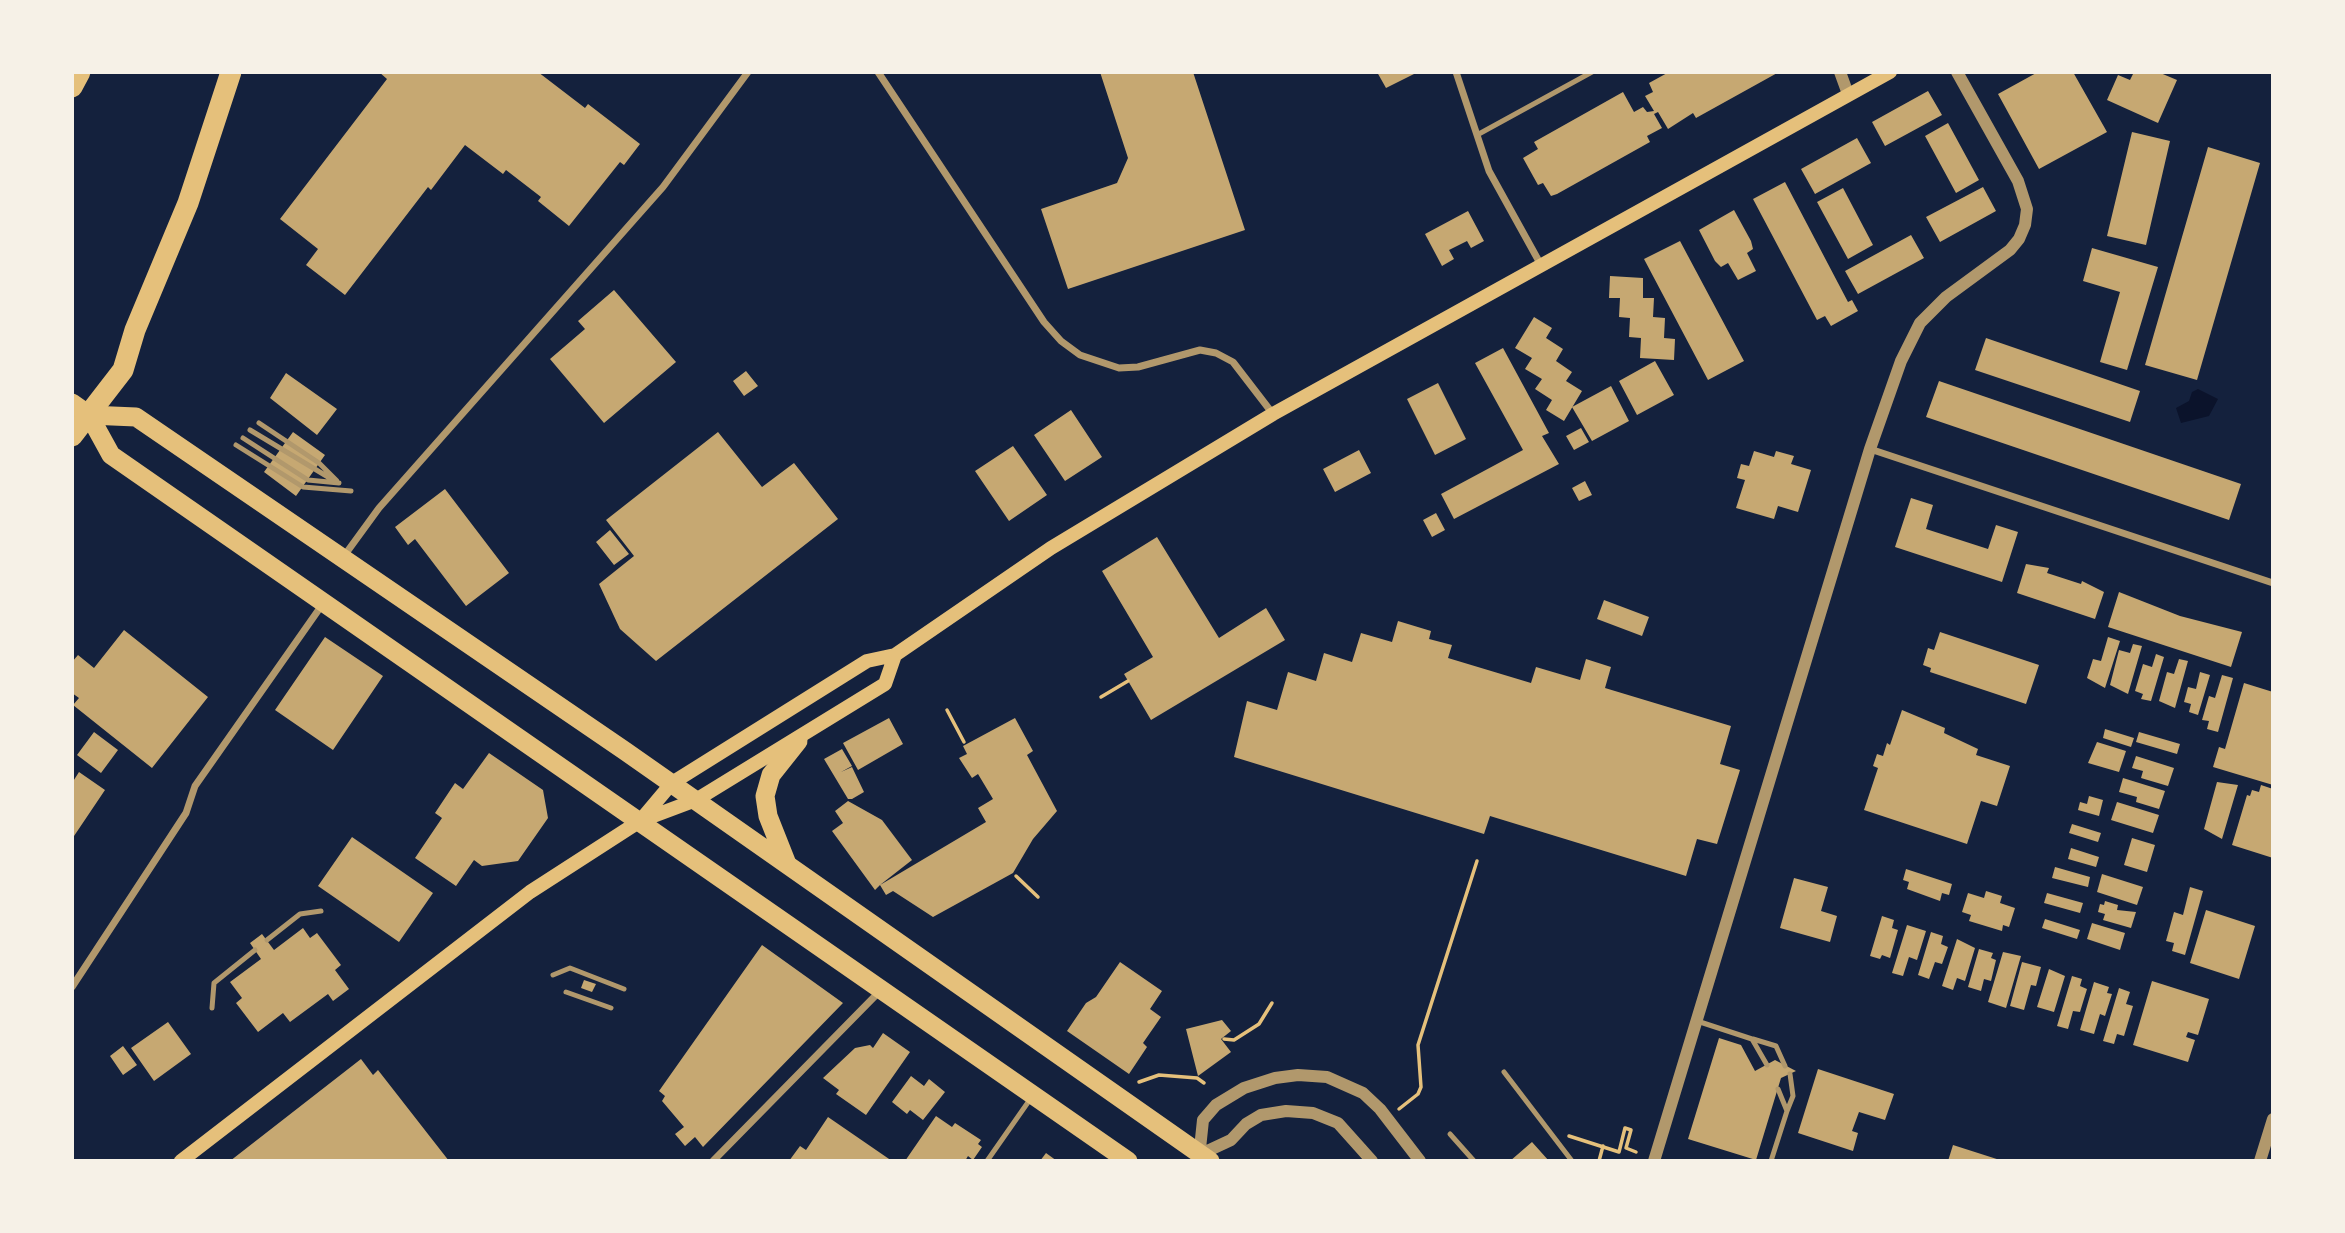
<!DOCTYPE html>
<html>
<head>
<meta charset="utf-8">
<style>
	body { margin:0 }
	#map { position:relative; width:2345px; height:1233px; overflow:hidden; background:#14213d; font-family:Overpass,sans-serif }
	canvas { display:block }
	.frame { position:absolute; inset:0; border:74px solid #f6f1e7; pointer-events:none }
</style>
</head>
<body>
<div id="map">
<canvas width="2345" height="1233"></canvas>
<div class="frame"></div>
</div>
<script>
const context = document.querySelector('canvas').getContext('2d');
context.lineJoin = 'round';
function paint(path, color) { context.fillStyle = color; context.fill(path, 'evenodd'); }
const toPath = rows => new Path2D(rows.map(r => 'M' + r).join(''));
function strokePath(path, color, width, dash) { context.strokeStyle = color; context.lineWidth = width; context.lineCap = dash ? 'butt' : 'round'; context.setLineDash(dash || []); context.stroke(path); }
paint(toPath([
	[2198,389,2218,399,2209,416,2181,423,2176,408,2189,401,2192,392]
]), '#0b132b');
paint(toPath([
	[379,72,538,72,585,108,588,104,640,144,624,165,620,162,569,226,538,201,541,197,506,170,503,174,465,145,431,190,428,187,345,295,306,265,318,249,280,219,387,79],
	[1100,72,1193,72,1245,230,1068,289,1041,209,1117,183,1128,158],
	[1377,72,1418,72,1386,88],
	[1669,72,1779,72,1696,118,1693,113,1668,129,1658,112,1654,114,1662,128,1647,136,1650,142,1557,194,1551,196,1543,183,1538,185,1523,158,1538,149,1534,142,1623,92,1634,112,1643,107,1647,112,1654,111,1645,96,1653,92,1649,83],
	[2038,72,2073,72,2107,132,2039,169,1998,94],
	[2134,72,2158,72,2177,80,2158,123,2107,100,2118,75,2130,80],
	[1928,91,1942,115,1885,146,1872,122],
	[1948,123,1979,180,1956,193,1925,136],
	[2132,132,2170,141,2146,245,2107,236],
	[1857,138,1871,163,1815,194,1801,169],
	[2208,147,2260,163,2197,380,2145,365],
	[1785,182,1848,302,1852,300,1858,311,1831,326,1825,316,1817,320,1753,199],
	[1983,187,1996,211,1940,242,1926,217],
	[1843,188,1873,245,1848,259,1817,202],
	[1734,210,1751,241,1753,249,1747,253,1756,271,1738,280,1728,263,1721,267,1715,261,1699,230],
	[1468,211,1484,241,1471,248,1467,241,1449,250,1454,259,1442,266,1425,234],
	[1911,235,1924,258,1858,294,1845,271],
	[1680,241,1744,361,1708,380,1644,259],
	[2092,248,2158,267,2127,370,2100,362,2120,292,2083,281],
	[1610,276,1643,278,1643,298,1654,298,1653,317,1665,318,1664,338,1675,339,1674,360,1640,358,1641,338,1629,337,1630,318,1619,317,1620,298,1609,298],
	[614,290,676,362,604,423,550,359,585,329,578,321],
	[1534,317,1552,328,1546,338,1563,349,1556,361,1572,372,1566,381,1582,391,1564,421,1546,410,1552,400,1535,389,1542,379,1525,369,1532,358,1515,348],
	[1986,338,2140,391,2130,422,1975,370],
	[1503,348,1549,433,1542,436,1559,464,1454,519,1441,494,1523,450,1475,363],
	[1655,361,1674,395,1637,415,1619,381],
	[746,371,758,386,744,396,733,381],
	[286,373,337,409,317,435,270,398],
	[1939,381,2241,484,2229,520,1926,417],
	[1438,383,1466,439,1435,455,1407,399],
	[1611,386,1629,421,1592,441,1572,407],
	[1071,410,1102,457,1065,481,1034,435],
	[1581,428,1589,442,1574,450,1566,436],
	[293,432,325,455,296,496,264,472],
	[718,432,762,487,794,463,838,519,656,661,620,629,599,584,634,556,606,520],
	[1013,446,1047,495,1009,521,975,471],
	[1359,450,1371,473,1335,492,1323,469],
	[1754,451,1774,457,1776,451,1794,456,1791,464,1811,470,1798,512,1778,506,1774,519,1736,508,1745,480,1737,478,1741,464,1749,466],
	[1585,481,1592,495,1579,501,1572,488],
	[445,489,509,573,466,606,415,539,408,545,395,527],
	[1911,498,1933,505,1926,529,1988,549,1996,525,2018,532,2002,582,1895,547],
	[1436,513,1445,530,1432,537,1423,520],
	[610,530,629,554,614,565,596,542],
	[1157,537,1219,638,1266,608,1285,640,1151,720,1124,674,1153,657,1102,571],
	[2026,564,2049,568,2047,573,2081,584,2082,581,2104,592,2095,619,2017,593],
	[2119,592,2180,616,2242,632,2231,667,2108,627],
	[1604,600,1649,617,1642,636,1597,619],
	[1398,621,1431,631,1429,639,1452,645,1448,658,1531,683,1536,667,1580,680,1586,659,1611,667,1605,688,1731,726,1720,764,1740,770,1717,844,1697,839,1686,876,1490,816,1484,834,1234,757,1247,701,1277,710,1288,672,1316,681,1324,653,1352,662,1361,633,1392,642],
	[124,630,208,697,152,768,73,705,79,698,72,693,72,662,78,655,94,668],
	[1940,632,2039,665,2026,704,1930,672,1931,668,1923,665,1928,648,1934,650],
	[325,637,383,676,333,750,275,710],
	[2108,637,2120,641,2105,688,2087,678,2093,659,2101,661],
	[2133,644,2142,646,2128,694,2110,685,2119,650,2130,653],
	[2156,654,2164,657,2151,701,2141,699,2143,694,2135,691,2143,664,2152,667],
	[2179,659,2188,661,2175,708,2159,701,2167,672,2174,674],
	[2200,672,2210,675,2198,715,2189,712,2191,704,2184,702,2188,687,2196,689],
	[2222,675,2233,678,2218,732,2207,729,2209,721,2202,720,2209,696,2215,698],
	[2244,683,2273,692,2273,785,2213,767,2219,747,2225,749],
	[1902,710,1945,728,1944,733,1978,749,1976,755,2010,766,1997,806,1981,801,1967,844,1864,810,1878,768,1873,766,1877,754,1883,756,1887,743,1890,745],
	[889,718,903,744,858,770,843,743],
	[1015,718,1033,751,1027,755,1057,811,1033,839,1013,873,933,917,893,891,886,895,880,885,875,890,832,831,843,823,835,811,848,801,882,820,912,860,880,885,986,822,978,808,993,799,978,774,972,778,959,758,967,754,963,746],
	[2105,729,2134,738,2131,747,2103,738],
	[94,732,118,750,101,773,77,755],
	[2139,732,2180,744,2177,754,2136,742],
	[2097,742,2126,751,2119,772,2088,763],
	[842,749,852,766,841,772,852,767,864,792,852,799,848,799,824,759],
	[489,753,543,790,548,818,518,861,482,866,474,860,456,886,415,858,442,818,435,813,455,783,463,789],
	[2136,756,2174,768,2168,786,2141,778,2143,771,2132,768],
	[79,772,105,790,72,839,72,783],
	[2123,778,2165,791,2159,809,2136,802,2137,797,2119,792],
	[2217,782,2238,785,2222,839,2204,829],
	[2261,785,2273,789,2273,858,2232,845,2247,795,2250,796,2252,790,2259,792],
	[2089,796,2103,800,2099,816,2078,810,2080,802,2087,804],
	[2117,802,2159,815,2153,833,2111,820],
	[2072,824,2101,833,2098,842,2069,833],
	[352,837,433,893,399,942,318,886],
	[2132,838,2155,845,2147,872,2124,865],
	[2071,848,2099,857,2096,867,2068,859],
	[2055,867,2090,877,2088,887,2052,878],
	[1906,869,1952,884,1949,895,1942,893,1940,901,1907,889,1909,882,1903,880],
	[2102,874,2143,887,2137,905,2097,892],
	[1794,878,1828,887,1821,911,1837,916,1830,942,1780,928],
	[2190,887,2203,891,2185,955,2172,951,2174,943,2166,941,2174,912,2183,915],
	[1986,891,2002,896,2000,903,2015,908,2009,927,2003,925,2002,931,1969,921,1971,915,1962,912,1968,893,1984,898],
	[2047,893,2083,903,2080,913,2044,903],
	[2105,901,2118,905,2117,910,2136,912,2131,928,2103,920,2105,914,2098,912,2100,904,2104,905],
	[2206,910,2255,926,2239,979,2190,963],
	[1882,916,1894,920,1892,928,1898,930,1890,958,1882,955,1880,959,1870,956],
	[2045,919,2080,930,2077,939,2042,928],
	[2092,923,2125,933,2120,950,2087,939],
	[1907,925,1926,931,1917,960,1909,957,1903,976,1892,973],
	[303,928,310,938,317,933,341,965,335,970,349,989,333,1001,328,994,290,1022,283,1013,258,1032,236,1003,242,998,230,982,261,959,250,943,262,934,274,950],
	[1931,932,1943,936,1941,944,1948,947,1942,964,1935,962,1929,979,1918,975],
	[1957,939,1975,948,1965,981,1957,978,1953,990,1942,986],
	[762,945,843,1003,703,1147,695,1137,685,1146,675,1134,684,1127,662,1101,665,1096,659,1091],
	[1979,949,1993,953,1991,958,1996,960,1991,981,1984,979,1981,991,1968,987],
	[2003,952,2021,956,2006,1008,1988,1002],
	[1120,962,1162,991,1150,1009,1161,1017,1143,1043,1147,1047,1129,1074,1067,1031,1086,1003,1096,997],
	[2022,962,2041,967,2036,986,2031,985,2024,1010,2010,1006],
	[2049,969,2065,976,2054,1012,2037,1007],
	[2072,976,2082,979,2080,986,2087,989,2080,1012,2073,1011,2068,1029,2057,1026],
	[584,980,596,984,592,992,581,988],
	[2152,981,2209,999,2198,1035,2188,1032,2186,1037,2195,1040,2188,1062,2133,1045],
	[2094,982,2109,987,2107,993,2112,994,2105,1016,2100,1014,2094,1034,2080,1030],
	[2119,988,2130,992,2126,1004,2133,1006,2124,1036,2117,1034,2114,1044,2103,1041],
	[1222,1020,1231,1031,1221,1039,1231,1052,1198,1076,1186,1029],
	[168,1022,191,1054,154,1081,131,1048],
	[883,1033,910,1052,866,1115,836,1094,839,1090,823,1078,855,1048,870,1045,873,1048],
	[1719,1038,1741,1045,1755,1071,1775,1060,1796,1071,1781,1078,1756,1160,1688,1139],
	[123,1046,137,1065,123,1075,110,1056],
	[361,1059,373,1075,378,1070,449,1161,230,1161],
	[1818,1069,1894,1094,1885,1120,1859,1112,1852,1131,1858,1133,1853,1151,1798,1133],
	[911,1076,924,1086,929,1079,945,1092,923,1120,910,1110,907,1114,892,1102],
	[936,1116,952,1127,955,1123,981,1140,978,1144,982,1147,973,1160,968,1156,965,1161,905,1161],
	[828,1117,892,1161,789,1161,800,1146,806,1150],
	[1532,1142,1549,1161,1510,1161],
	[1953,1145,2003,1161,1948,1161],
	[1046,1153,1057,1161,1040,1161]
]), '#c6a872');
strokePath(toPath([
	[1101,697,1128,681],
	[947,710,964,742],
	[1016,876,1038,897],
	[1224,1039,1234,1040,1259,1024,1272,1003],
	[1139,1082,1159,1075,1197,1078,1204,1083],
	[1399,1109,1418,1094,1421,1087,1418,1045,1477,861],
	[1569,1136,1619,1152,1625,1128,1631,1130,1626,1148,1636,1152],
	[1599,1161,1603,1146]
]), '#e5c07b', 3.5);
strokePath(toPath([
	[1477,135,1592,72],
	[259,423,319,463,337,481],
	[250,430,333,480],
	[243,438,308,480,339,483],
	[236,445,303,487,351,491],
	[267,940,300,914,321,911],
	[553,975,570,968,624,989],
	[566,992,611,1008],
	[212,1008,214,983,255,950],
	[1697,1021,1752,1039,1767,1065],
	[1753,1039,1776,1046,1785,1066],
	[1504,1072,1572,1161],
	[1787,1111,1793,1096,1790,1074],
	[1450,1134,1474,1161],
	[987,1161,1031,1098],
	[1771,1161,1787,1111,1778,1089]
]), '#b1986c', 5);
strokePath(toPath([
	[878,72,1044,322,1061,341,1080,355,1119,368,1138,367,1200,350,1216,353,1233,362,1273,414],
	[1456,72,1489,171,1541,265],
	[1870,449,2273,583],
	[344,556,379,508,663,187,748,72],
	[72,987,186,813,195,786,322,605],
	[713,1161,879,992]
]), '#b1986c', 7);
strokePath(toPath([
	[1840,72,1848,94],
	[1201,1154,1231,1140,1246,1124,1261,1115,1286,1111,1313,1113,1338,1123,1372,1161],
	[1199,1158,1203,1120,1216,1105,1244,1088,1275,1078,1298,1075,1327,1077,1363,1093,1380,1109,1420,1161],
	[1654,1161,1870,449,1901,361,1920,323,1946,297,2010,250,2019,239,2025,225,2027,209,2018,181,1957,72],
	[2260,1161,2273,1119]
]), '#b1986c', 12);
strokePath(toPath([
	[640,821,672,783,867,661,895,655,1051,548,1273,414,1890,72],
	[181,1161,530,892,640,821,696,800,885,684,895,655]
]), '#e5c07b', 14);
strokePath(toPath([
	[72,403,89,415,111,455,1128,1161],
	[89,415,136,417,625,751,1210,1161],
	[787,864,768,816,765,796,771,775,798,741]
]), '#e5c07b', 19);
strokePath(toPath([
	[72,87,80,72],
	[72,436,123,370,135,330,188,203,231,72]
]), '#e5c07b', 21);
</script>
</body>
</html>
